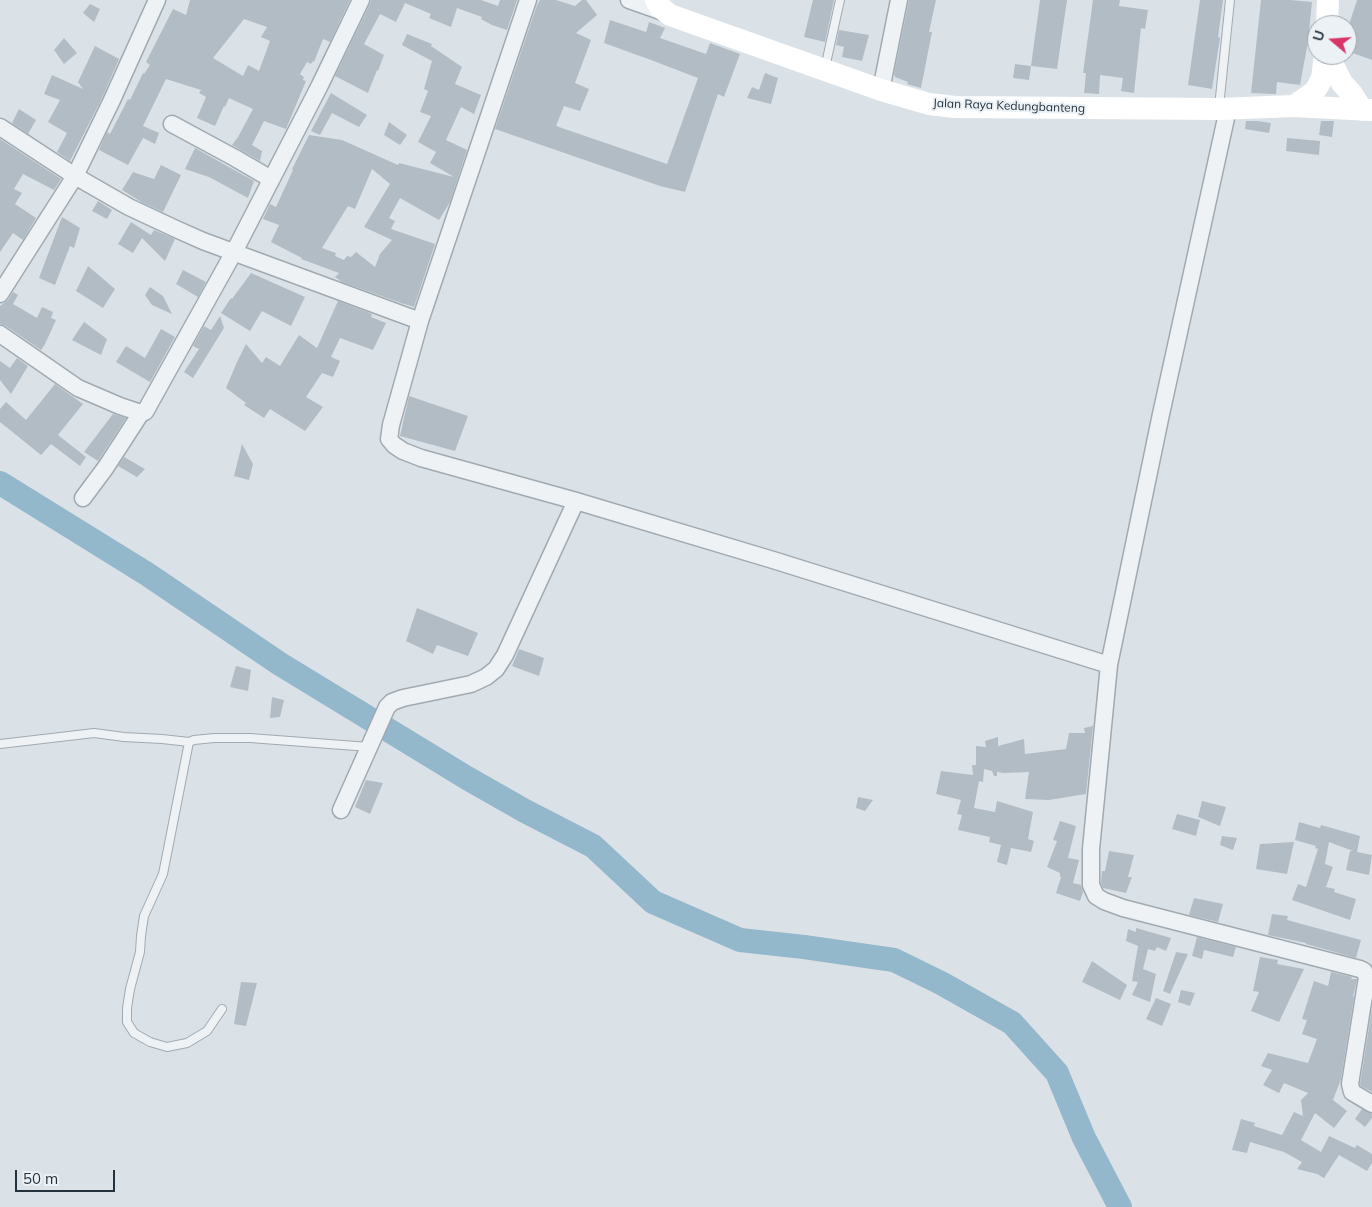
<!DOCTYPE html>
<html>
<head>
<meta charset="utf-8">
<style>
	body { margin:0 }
	#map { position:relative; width:1372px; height:1207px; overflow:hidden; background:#dbe2e7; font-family:Mulish,sans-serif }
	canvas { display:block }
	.north { position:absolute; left:1307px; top:15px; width:50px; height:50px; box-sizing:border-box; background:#ebf1f5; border:1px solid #9ba5ac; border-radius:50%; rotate:288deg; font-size:14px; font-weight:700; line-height:20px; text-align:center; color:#24323e }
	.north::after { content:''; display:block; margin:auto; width:18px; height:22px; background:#d83567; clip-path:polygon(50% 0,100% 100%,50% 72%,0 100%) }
	.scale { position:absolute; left:15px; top:1170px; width:100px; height:22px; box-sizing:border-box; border:2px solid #24323e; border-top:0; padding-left:6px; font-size:15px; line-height:18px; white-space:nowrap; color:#24323e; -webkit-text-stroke:4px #ebf1f5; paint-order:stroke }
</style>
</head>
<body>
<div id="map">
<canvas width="1372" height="1207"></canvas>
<div class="north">U</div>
<div class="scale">50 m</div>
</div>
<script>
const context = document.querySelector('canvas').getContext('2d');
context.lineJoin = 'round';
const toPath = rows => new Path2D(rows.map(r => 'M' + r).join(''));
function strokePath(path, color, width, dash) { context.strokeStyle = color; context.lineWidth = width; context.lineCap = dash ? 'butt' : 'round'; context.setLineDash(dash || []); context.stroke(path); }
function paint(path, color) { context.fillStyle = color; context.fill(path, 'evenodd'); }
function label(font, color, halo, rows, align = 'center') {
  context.font = font + ' Mulish,sans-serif'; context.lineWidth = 4; context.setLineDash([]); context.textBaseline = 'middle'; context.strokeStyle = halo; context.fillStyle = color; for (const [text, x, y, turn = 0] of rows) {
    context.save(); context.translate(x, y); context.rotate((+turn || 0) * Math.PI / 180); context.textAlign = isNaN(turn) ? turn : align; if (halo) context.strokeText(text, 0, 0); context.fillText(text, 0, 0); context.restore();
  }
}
strokePath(toPath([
	[0,483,147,574,280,664,467,778,525,811,593,846,653,902,740,940,804,947,894,960,941,983,1012,1023,1057,1073,1084,1138,1120,1207]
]), '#93b7cb', 24);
paint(toPath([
	[190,0,350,0,330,42,323,39,314,62,313,61,311,64,307,62,300,74,304,77,303,80,306,81,286,129,264,121,252,145,262,151,260,161,232,145,238,137,253,109,229,98,225,107,224,106,215,126,197,118,206,97,199,93,201,90,166,79,143,126,159,133,155,144,143,138,128,165,99,150,107,132,110,134,128,99,130,100,143,73,144,74,150,65,146,62,173,9,186,15],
	[244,19,267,27,261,37,270,41,259,71,248,65,243,76,213,58],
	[371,0,481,0,498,6,500,0,517,0,507,30,492,25,481,19,482,17,457,8,451,27,429,18,431,14,405,3,396,22,380,14,364,44,384,55,378,71,377,70,368,93,335,76,370,4],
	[540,0,556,0,575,6,582,0,586,0,597,15,576,33,591,40,575,83,589,89,580,111,564,106,556,126,667,164,698,78,651,60,604,43,610,20,646,32,649,22,665,28,660,38,706,54,710,43,740,54,724,97,718,94,685,192,660,186,495,129,537,5],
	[813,0,834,0,825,42,804,37],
	[909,0,936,0,929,32,932,32,921,88,907,84,908,82,895,77,894,74],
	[1040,0,1067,0,1057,69,1031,66],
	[1093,0,1120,0,1119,6,1148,10,1145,29,1141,28,1134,93,1121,91,1123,78,1100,75,1099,94,1084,93,1086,73,1083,73],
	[1200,0,1223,0,1218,37,1220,38,1212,89,1188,85],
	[1261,0,1290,0,1312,2,1308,42,1300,85,1277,82,1276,94,1251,93],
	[1357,0,1372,0,1372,60,1347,51,1347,31],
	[90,4,100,9,94,22,83,13],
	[839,30,869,35,862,61,842,57,844,47,836,45],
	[407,34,432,44,431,46,462,67,455,84,481,95,474,114,461,107,446,140,467,150,450,202,439,220,400,198,389,218,395,221,391,229,435,244,414,307,401,303,342,282,335,277,339,273,301,259,302,258,271,242,279,225,263,219,270,204,276,207,293,170,292,169,309,135,342,140,398,165,399,163,454,177,430,163,436,152,418,142,431,116,420,112,428,91,424,89,432,61,402,45],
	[372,169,390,184,364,227,392,240,380,254,375,267,356,252,351,257,347,256,344,260,335,256,336,253,322,248,348,206,355,209],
	[64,38,77,53,64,64,54,50],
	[95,46,119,59,103,96,70,161,57,152,67,133,48,122,60,100,44,94,52,75,83,89,78,82],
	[1015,64,1031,66,1029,80,1013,78],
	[765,73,778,78,771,104,747,98,752,87,759,90],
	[331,93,367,115,359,127,332,113,320,135,311,131],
	[19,109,36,120,28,134,12,123],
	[1246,121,1257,121,1271,123,1269,133,1245,129],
	[1321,121,1334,121,1332,137,1319,135],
	[389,122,407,135,400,145,384,135],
	[1287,138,1320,141,1319,155,1286,151],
	[0,139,61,179,54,190,23,174,14,189,22,193,15,204,36,218,23,240,13,233,0,252],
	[195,148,254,181,248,198,209,177,185,169],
	[161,165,181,175,163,212,143,203,122,190,133,172,154,179],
	[98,201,112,210,107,219,92,211],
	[62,217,80,228,74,248,70,246,55,285,39,278],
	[131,222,151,235,154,230,175,239,165,261,142,238,133,253,118,244],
	[88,266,115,289,103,308,76,291],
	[183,270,206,282,198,297,176,284],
	[251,273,305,297,291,326,262,311,250,331,221,313,231,298,232,299],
	[150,287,163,296,172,314,152,305,145,295],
	[13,292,18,295,13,304,37,318,42,307,53,312,51,318,56,320,45,344,41,350,6,326,0,324,0,306,8,300],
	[338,301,372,314,371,317,386,323,373,350,340,338,331,357,340,361,333,377,322,373,306,397,323,407,305,431,270,409,264,418,244,405,246,403,226,388,237,362,246,344,262,363,266,357,280,366,299,335,317,348],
	[220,316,224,328,193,378,184,372,199,349,193,346,204,326,211,330],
	[84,322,107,339,101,355,72,340],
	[161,329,175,337,150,382,116,362,126,346,145,358],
	[17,358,28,366,11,394,0,380,0,361,10,368],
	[55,384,83,404,58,435,86,457,80,466,51,444,41,455,0,422,0,409,6,402,26,420],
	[409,396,468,416,455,451,400,436],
	[113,414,126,418,98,461,84,452],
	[242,444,253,464,249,480,234,476],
	[124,457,145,469,137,477,118,466],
	[417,608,478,633,468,656,437,645,433,654,406,641],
	[519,649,544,658,539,676,512,666],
	[236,666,251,670,248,691,230,687],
	[272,697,284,700,280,717,270,718],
	[1093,726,1086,794,1049,800,1025,799,1029,772,1004,773,997,772,997,776,994,776,992,771,984,769,983,782,979,781,974,808,995,812,997,801,1033,812,1028,839,1034,841,1031,852,1011,848,1007,865,997,862,1001,845,989,842,990,837,958,830,962,815,957,814,961,800,936,794,941,771,973,775,972,765,976,765,976,746,986,747,985,741,998,737,998,746,1024,739,1025,754,1066,749,1069,733,1085,733,1084,728],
	[366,780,383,783,370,814,355,807],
	[858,797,873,800,865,811,856,808],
	[1202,801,1226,807,1220,826,1198,817],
	[1177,814,1200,820,1196,836,1172,829],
	[1060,821,1076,826,1068,858,1079,860,1073,883,1081,885,1083,892,1080,901,1056,893,1061,877,1060,876,1060,873,1047,867,1057,841,1053,840],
	[1299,822,1320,828,1321,825,1360,836,1357,852,1372,855,1369,875,1346,870,1350,851,1353,851,1329,842,1325,864,1333,867,1326,887,1335,889,1334,892,1356,899,1350,920,1292,900,1298,884,1306,887,1318,849,1315,848,1316,846,1295,840],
	[1222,836,1237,838,1233,850,1220,845],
	[1294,842,1287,874,1256,869,1260,844],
	[1109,851,1134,855,1128,877,1132,877,1126,893,1103,888,1101,883,1102,871,1105,871],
	[1194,898,1223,904,1218,922,1189,915],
	[1272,914,1288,916,1287,920,1361,940,1356,958,1306,944,1306,943,1268,935],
	[1136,928,1171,938,1166,951,1157,947,1155,951,1148,949,1143,969,1156,974,1150,1002,1132,995,1138,982,1132,981,1138,946,1126,941,1128,929,1136,932],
	[1197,937,1236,947,1233,957,1204,950,1202,959,1192,956],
	[1176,952,1188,954,1170,994,1163,991],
	[1260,957,1278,960,1277,964,1304,969,1279,1022,1251,1011,1259,992,1253,991],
	[1092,961,1127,985,1120,1000,1082,982],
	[1331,972,1352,977,1351,979,1357,979,1354,993,1353,996,1354,997,1341,1079,1333,1100,1347,1111,1334,1128,1315,1113,1301,1140,1321,1152,1329,1136,1355,1148,1357,1145,1372,1154,1372,1163,1367,1171,1339,1155,1324,1178,1317,1174,1297,1169,1302,1162,1284,1152,1250,1142,1247,1153,1232,1150,1241,1119,1255,1123,1254,1126,1282,1135,1294,1112,1303,1116,1301,1100,1308,1093,1284,1083,1279,1093,1263,1085,1272,1070,1261,1066,1268,1053,1308,1063,1317,1039,1302,1034,1307,1020,1302,1019,1314,981,1328,986],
	[241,982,257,983,246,1026,234,1024],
	[1181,990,1195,993,1190,1006,1178,1002],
	[1156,998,1171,1004,1162,1026,1146,1019],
	[1372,1009,1372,1092,1361,1086,1360,1084],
	[1362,1109,1372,1114,1372,1118,1365,1127,1355,1119]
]), '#b2bcc4');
const lane = toPath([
	[825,68,840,0],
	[1219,107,1230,0],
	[0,744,94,733,124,737,162,739,189,742],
	[222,1009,207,1031,187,1043,167,1047,150,1042,134,1033,127,1022,127,1008,130,989,140,952,141,936,144,916,163,874,189,742,194,740,214,738,250,738,369,747]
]);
const street = toPath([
	[528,0,420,321,391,425,389,439,394,445,403,451,421,458,576,501,773,560,1109,665],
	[629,0,666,13],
	[881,90,899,0],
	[1228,109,1161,414,1109,665,1091,849,1091,885,1096,896,1104,901,1123,908,1360,969,1364,971,1367,977,1350,1084,1352,1092,1372,1104],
	[172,124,235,158,271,179],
	[0,127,75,176,129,207,176,229,203,241,420,321],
	[0,294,75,176,112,100,157,0],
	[0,334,78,388,120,406,141,413,145,412,234,252,320,85,361,0],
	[83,498,106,467,141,413],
	[341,810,387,707,392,702,403,698,471,684,486,677,496,669,505,655,576,501]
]);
strokePath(lane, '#a0aab1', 10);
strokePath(street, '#a0aab1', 19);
strokePath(lane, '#eef2f5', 8);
strokePath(street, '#eef2f5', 16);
strokePath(toPath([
	[656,0,660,7,670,15,881,90,929,104,955,107,1219,109,1294,106,1372,110],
	[1327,25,1328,0],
	[1328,55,1342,83,1352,94,1362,110],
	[1294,106,1314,92,1318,86,1322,78,1325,55]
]), '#fff', 22);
label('12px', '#24323e', '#ebf1f5', [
	["Jalan Raya Kedungbanteng",1009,106,2]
]);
</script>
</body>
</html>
